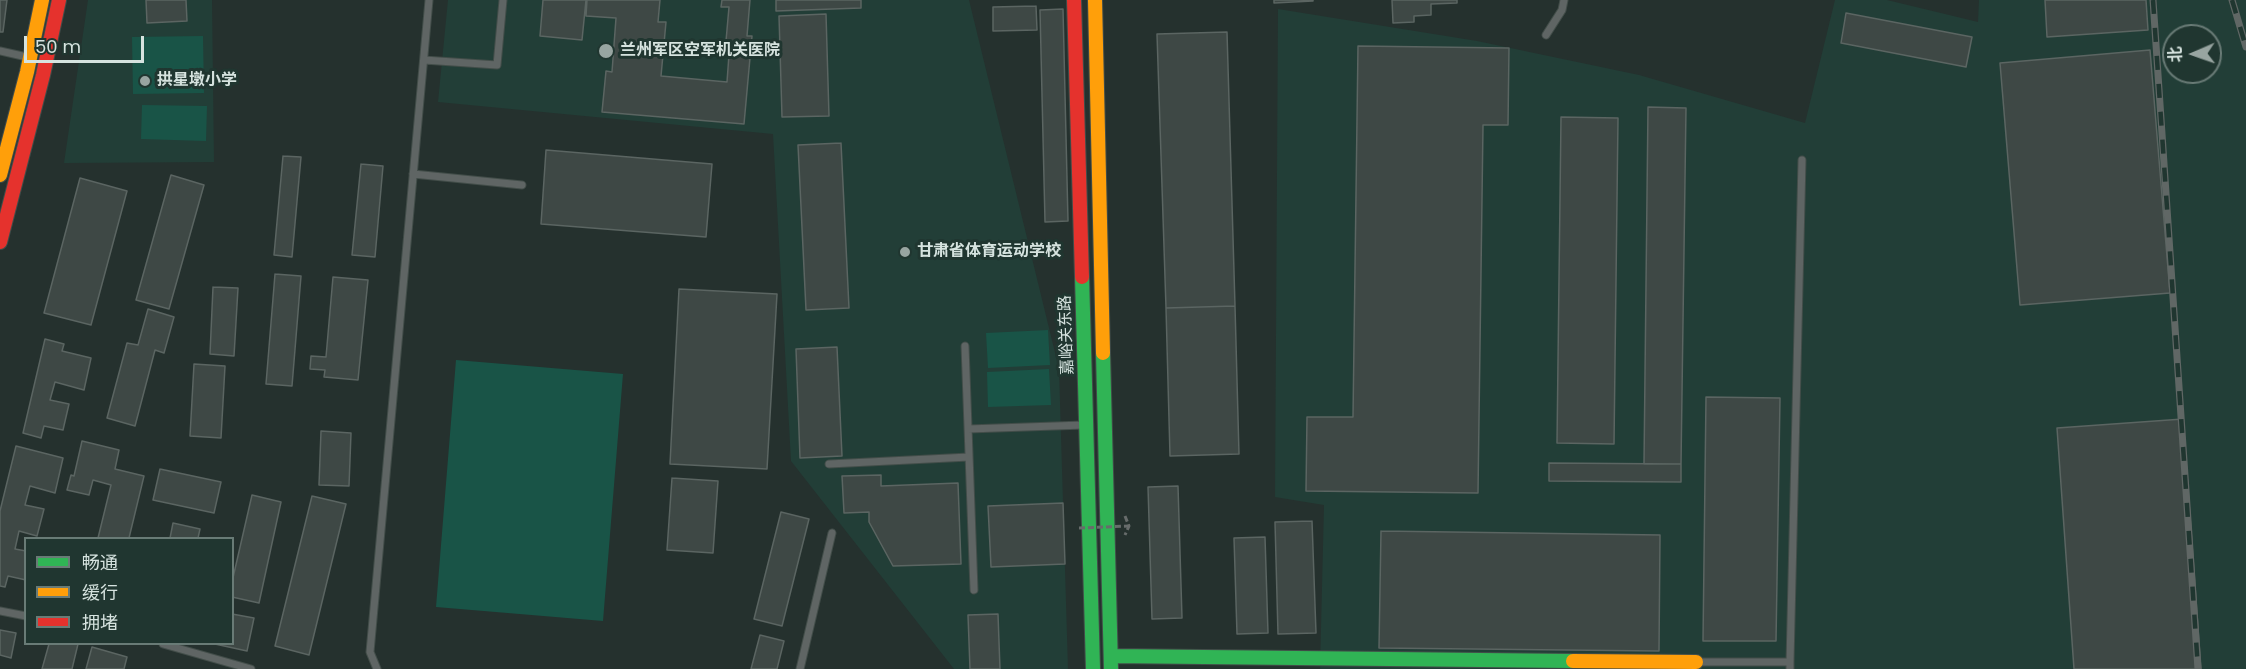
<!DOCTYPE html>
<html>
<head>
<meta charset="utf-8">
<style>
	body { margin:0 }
	#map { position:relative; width:2246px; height:669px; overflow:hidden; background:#25312e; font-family:Poppins,"Noto Sans SC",sans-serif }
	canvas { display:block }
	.legend { position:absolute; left:24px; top:537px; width:210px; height:108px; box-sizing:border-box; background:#203630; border:2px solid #697b76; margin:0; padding:8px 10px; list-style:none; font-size:18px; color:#d6e3df }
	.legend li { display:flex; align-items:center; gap:12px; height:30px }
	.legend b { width:30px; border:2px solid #697b76 }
	.north { position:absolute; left:2162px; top:24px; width:60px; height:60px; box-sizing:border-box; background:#203630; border:2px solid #697b76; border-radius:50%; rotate:268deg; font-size:16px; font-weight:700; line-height:24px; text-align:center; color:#d6e3df }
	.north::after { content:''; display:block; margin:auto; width:21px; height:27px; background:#98a5a1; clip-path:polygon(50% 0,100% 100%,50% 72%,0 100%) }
	.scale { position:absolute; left:24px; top:36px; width:120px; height:27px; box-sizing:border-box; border:3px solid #d6e3df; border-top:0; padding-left:8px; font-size:18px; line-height:21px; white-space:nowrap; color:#d6e3df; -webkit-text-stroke:4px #203630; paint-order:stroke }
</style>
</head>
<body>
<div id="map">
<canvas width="2246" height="669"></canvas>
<ul class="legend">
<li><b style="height:8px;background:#30b455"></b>畅通</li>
<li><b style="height:8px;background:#ff9f0a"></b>缓行</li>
<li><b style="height:8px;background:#e5322d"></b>拥堵</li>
</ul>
<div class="north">北</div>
<div class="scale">50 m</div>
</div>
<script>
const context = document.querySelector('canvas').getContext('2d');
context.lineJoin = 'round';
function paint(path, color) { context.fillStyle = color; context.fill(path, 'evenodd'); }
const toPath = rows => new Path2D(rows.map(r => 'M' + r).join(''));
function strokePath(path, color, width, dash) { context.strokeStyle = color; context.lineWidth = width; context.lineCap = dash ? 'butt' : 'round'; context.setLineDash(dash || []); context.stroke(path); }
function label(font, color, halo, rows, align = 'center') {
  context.font = font + ' Poppins,"Noto Sans SC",sans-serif'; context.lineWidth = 6; context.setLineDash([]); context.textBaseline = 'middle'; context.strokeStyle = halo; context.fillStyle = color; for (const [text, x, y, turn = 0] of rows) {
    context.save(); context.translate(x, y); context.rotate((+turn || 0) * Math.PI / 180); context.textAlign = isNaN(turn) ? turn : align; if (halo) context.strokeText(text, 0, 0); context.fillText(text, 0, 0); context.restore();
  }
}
paint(toPath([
	[88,0,212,0,214,162,64,163],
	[448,0,969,0,1059,369,1068,669,954,669,791,461,773,134,438,102],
	[1835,0,1887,0,1978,22,1979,0,2246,0,2246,669,1320,669,1324,505,1275,497,1278,9,1477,41,1639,75,1805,123],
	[2174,36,2210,36,2210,72,2174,72]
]), '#223e37');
paint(toPath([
	[203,36,204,93,133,94,132,37],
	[142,105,207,106,206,141,141,139],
	[1048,330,1050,365,988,368,986,333],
	[456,360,623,374,603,621,436,607],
	[1049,369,1051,405,988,407,987,372]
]), '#195447');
const building = toPath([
	[0,0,7,0,3,32,0,32,0,0],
	[146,0,186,0,187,21,147,23,146,0],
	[543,0,586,0,582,40,540,36,543,0],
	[587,0,660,0,658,22,666,22,661,76,727,82,730,41,726,41,729,7,721,7,722,0,750,0,747,36,752,36,744,124,602,112,606,71,612,72,616,18,586,16,587,0],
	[776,0,861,0,861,8,776,11,776,0],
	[1274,0,1313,0,1313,1,1274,3,1274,0],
	[1392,0,1457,0,1457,3,1431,4,1431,15,1414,16,1414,22,1393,23,1392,0],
	[2045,0,2146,0,2148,30,2047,37,2045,0],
	[1036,6,1037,30,993,31,993,7,1036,6],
	[1063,9,1068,221,1045,222,1040,10,1063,9],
	[1846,13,1972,37,1966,67,1841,43,1846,13],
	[826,14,829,116,782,117,779,16,826,14],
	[1227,32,1235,306,1166,308,1157,34,1227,32],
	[1358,46,1509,48,1508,125,1483,125,1478,493,1306,491,1307,417,1353,417,1358,46],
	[2150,50,2170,293,2020,305,2000,63,2150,50],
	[1648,107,1686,108,1681,464,1644,464,1648,107],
	[1561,117,1618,118,1614,444,1557,443,1561,117],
	[841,143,849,308,806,310,798,145,841,143],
	[546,150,712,164,706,237,541,224,546,150],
	[283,156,301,157,292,257,274,255,283,156],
	[361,164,383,166,375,257,352,255,361,164],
	[171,175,204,185,169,309,136,300,171,175],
	[80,178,127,191,91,325,44,313,80,178],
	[275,274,301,276,292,386,266,384,275,274],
	[333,277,368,280,358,380,324,377,325,370,310,369,311,356,326,357,333,277],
	[213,287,238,288,234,356,210,354,213,287],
	[679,289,777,294,767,469,670,464,679,289],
	[1235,306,1239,454,1170,456,1166,308,1235,306],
	[148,309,174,317,164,353,155,350,135,426,107,418,127,343,138,345,148,309],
	[45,339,64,344,62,351,91,358,84,390,55,382,50,400,69,404,63,430,44,426,41,438,23,433,45,339],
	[837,347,842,456,800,458,796,349,837,347],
	[194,364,225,366,221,438,190,436,194,364],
	[1706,397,1780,398,1776,641,1703,641,1706,397],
	[2183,419,2201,669,2074,669,2057,428,2183,419],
	[321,431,351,433,349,486,319,485,321,431],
	[82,441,119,450,115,469,144,476,129,538,98,538,111,485,93,480,89,495,67,490,71,475,74,476,82,441],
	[16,446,63,458,55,493,30,486,25,505,44,509,37,536,19,531,15,549,26,551,26,580,8,576,5,587,0,586,0,511,16,446],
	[1549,463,1681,464,1681,482,1549,481,1549,463],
	[160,469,221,482,214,513,153,500,160,469],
	[881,475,881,486,958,483,961,564,893,566,869,522,869,512,844,513,842,476,881,475],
	[672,478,718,481,713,553,667,550,672,478],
	[1178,486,1182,618,1152,619,1148,487,1178,486],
	[252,495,281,502,259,603,232,597,232,582,252,495],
	[312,496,346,504,309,655,275,646,312,496],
	[1063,503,1065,564,991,567,988,506,1063,503],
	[781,512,809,519,782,626,754,619,781,512],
	[1312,521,1316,633,1278,634,1275,522,1312,521],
	[173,523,200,529,198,538,170,538,173,523],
	[1381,531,1660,535,1659,651,1379,648,1381,531],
	[1265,537,1268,633,1237,634,1234,538,1265,537],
	[232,614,254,618,247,651,215,644,232,644,232,614],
	[998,614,1000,669,970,669,968,615,998,614],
	[0,630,16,633,11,658,0,655,0,630],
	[760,635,784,641,777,669,751,669,760,635],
	[49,644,78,644,72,669,42,669,49,644],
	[92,647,127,657,124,669,86,669,92,647]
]);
paint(building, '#3e4845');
strokePath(building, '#5b6562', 1.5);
const lane = toPath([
	[1546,35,1562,10,1564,0],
	[0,51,27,57],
	[424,60,497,65,503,0],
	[413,174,522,185],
	[965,346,974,590],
	[968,429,1084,425],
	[829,464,969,457],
	[0,611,26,616],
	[163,644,251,669],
	[1698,662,1790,662,1790,669],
	[1790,662,1802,160],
	[377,669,370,652,429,0],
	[800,669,832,533]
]);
const fast = toPath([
	[1082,277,1093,669],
	[1103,353,1111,669],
	[1112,656,1573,661]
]);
const slow = toPath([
	[1095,0,1103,353],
	[0,175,27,72,42,0],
	[1573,661,1696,662]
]);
const jam = toPath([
	[1074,0,1082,277],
	[0,242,43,75,59,0]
]);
strokePath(lane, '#424d49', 9);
strokePath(fast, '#424d49', 16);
strokePath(slow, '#424d49', 16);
strokePath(jam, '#424d49', 16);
strokePath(toPath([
	[1125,516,1129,526,1125,535]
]), '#676c6b', 3, [6, 3]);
strokePath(lane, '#5f6564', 7);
strokePath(fast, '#30b455', 14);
strokePath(slow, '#ff9f0a', 14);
strokePath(jam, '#e5322d', 14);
const rail = toPath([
	[2153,0,2198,669],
	[2232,0,2246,47]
]);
strokePath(rail, '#606765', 7);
strokePath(rail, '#203630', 4.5, [14]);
strokePath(toPath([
	[1079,528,1129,526]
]), '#676c6b', 3, [6, 3]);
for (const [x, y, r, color] of [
	[606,51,8,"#98a5a1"],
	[145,81,6,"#98a5a1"],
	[905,252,6,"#98a5a1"]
]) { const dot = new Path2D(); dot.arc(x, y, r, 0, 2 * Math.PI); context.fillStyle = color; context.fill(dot); strokePath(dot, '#203630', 2); }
label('bold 16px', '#d6e3df', '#203630', [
	["兰州军区空军机关医院",620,51],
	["拱星墩小学",157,81],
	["甘肃省体育运动学校",917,252]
], 'left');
label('16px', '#d6e3df', '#203630', [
	["嘉峪关东路",1067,335,-92]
]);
</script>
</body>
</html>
